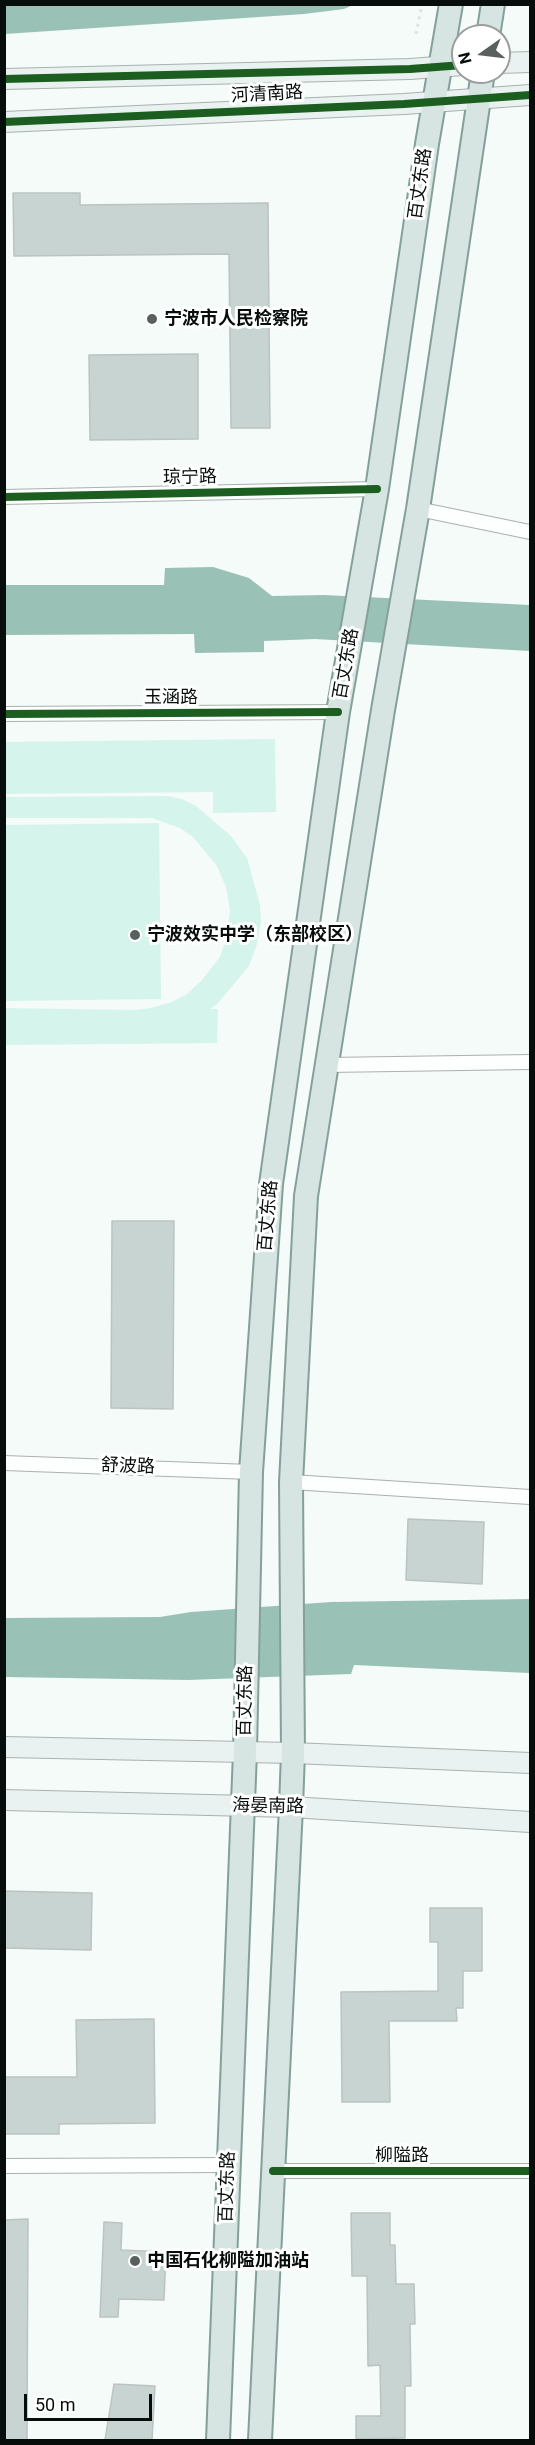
<!DOCTYPE html>
<html>
<head>
<meta charset="utf-8">
<style>
	body { margin:0 }
	#map { position:relative; width:535px; height:2445px; overflow:hidden; background:#f4fbf9; font-family:Roboto,sans-serif }
	canvas { display:block }
	.frame { position:absolute; inset:0; border:6px solid #060d0b; pointer-events:none }
	.north { position:absolute; left:451px; top:24px; width:60px; height:60px; box-sizing:border-box; background:#fff; border:2px solid #9b9e9d; border-radius:50%; rotate:256deg; font-size:16px; font-weight:700; line-height:24px; text-align:center; color:#060d0b }
	.north::after { content:''; display:block; margin:auto; width:21px; height:27px; background:#59605e; clip-path:polygon(50% 0,100% 100%,50% 72%,0 100%) }
	.scale { position:absolute; left:24px; top:2394px; width:128px; height:27px; box-sizing:border-box; border:3px solid #060d0b; border-top:0; padding-left:8px; font-size:18px; line-height:21px; white-space:nowrap; color:#060d0b; -webkit-text-stroke:4px #fff; paint-order:stroke }
</style>
</head>
<body>
<div id="map">
<canvas width="535" height="2445"></canvas>
<div class="frame"></div>
<div class="north">N</div>
<div class="scale">50 m</div>
</div>
<script>
const context = document.querySelector('canvas').getContext('2d');
context.lineJoin = 'round';
function paint(path, color) { context.fillStyle = color; context.fill(path, 'evenodd'); }
const toPath = rows => new Path2D(rows.map(r => 'M' + r).join(''));
function strokePath(path, color, width, dash) { context.strokeStyle = color; context.lineWidth = width; context.lineCap = dash ? 'butt' : 'round'; context.setLineDash(dash || []); context.stroke(path); }
function label(font, color, halo, rows, align = 'center') {
  context.font = font + ' Roboto,"Noto Sans SC",sans-serif'; context.lineWidth = 6; context.setLineDash([]); context.textBaseline = 'middle'; context.strokeStyle = halo; context.fillStyle = color; for (const [text, x, y, turn = 0] of rows) {
    context.save(); context.translate(x, y); context.rotate((+turn || 0) * Math.PI / 180); context.textAlign = isNaN(turn) ? turn : align; if (halo) context.strokeText(text, 0, 0); context.fillText(text, 0, 0); context.restore();
  }
}
paint(toPath([
	[275,739,276,812,213,813,213,792,5,794,5,742],
	[168,796,182,799,196,806,231,836,247,858,260,905,261,922,257,944,249,966,218,1003,210,1009,218,1009,217,1043,5,1045,5,1008,134,1010,151,1008,172,1002,187,994,202,980,220,957,227,936,230,910,226,887,217,866,193,837,180,828,152,818,5,818,5,797],
	[159,823,161,999,5,1001,5,825]
]), '#d5f4eb');
paint(toPath([
	[5,4,353,4,353,5,344,9,304,14,5,34],
	[213,567,249,578,272,596,324,595,530,605,530,651,315,639,264,641,264,652,195,653,194,634,5,635,4,585,164,585,165,568],
	[530,1599,529,1673,354,1665,351,1674,188,1680,5,1677,5,1618,160,1617,191,1612,331,1602]
]), '#9ac1b6');
const building = toPath([
	[13,193,80,193,80,205,268,203,270,428,231,428,229,254,14,256,13,193],
	[198,354,198,439,90,440,89,355,198,354],
	[112,1221,174,1221,173,1409,111,1408,112,1221],
	[408,1519,484,1522,482,1584,406,1580,408,1519],
	[4,1891,92,1893,91,1950,4,1948,4,1891],
	[430,1908,482,1908,482,1971,463,1971,463,2008,456,2008,457,2021,389,2021,390,2102,342,2102,341,1992,438,1991,438,1942,430,1942,430,1908],
	[154,2019,155,2123,59,2124,59,2134,4,2134,4,2077,77,2077,76,2020,154,2019],
	[351,2213,390,2213,390,2245,395,2245,396,2284,414,2284,415,2324,410,2324,411,2386,405,2386,405,2438,356,2439,356,2416,381,2416,380,2365,368,2366,367,2276,352,2276,351,2213],
	[28,2219,27,2440,4,2440,4,2220,28,2219],
	[104,2222,122,2223,121,2250,166,2252,164,2300,119,2299,118,2317,100,2317,104,2222],
	[114,2384,155,2386,152,2440,105,2440,114,2384]
]);
paint(building, '#c7d4d1');
strokePath(building, '#bcc3c1', 1.5);
const street = toPath([
	[4,497,377,489],
	[418,509,530,532],
	[4,714,338,712],
	[327,1065,530,1062],
	[4,1463,251,1472],
	[291,1482,530,1497],
	[4,2166,229,2165],
	[273,2171,530,2171]
]);
const secondary = toPath([
	[499,63,530,62],
	[4,79,410,69,463,65],
	[4,122,404,104,530,95],
	[4,1747,293,1753,530,1763],
	[4,1800,291,1807,530,1822]
]);
const primary = toPath([
	[488,36,493,4],
	[218,2440,245,1752,251,1472,271,1184,338,712,377,489,427,144,451,4],
	[260,2440,291,1807,293,1753,291,1482,306,1196,383,710,418,509,483,72]
]);
strokePath(street, '#aab1af', 16);
strokePath(secondary, '#aab1af', 22);
strokePath(primary, '#85a09b', 26);
strokePath(toPath([
	[416,34,422,4]
]), '#dfe2e0', 3, [3, 4.5]);
strokePath(street, '#fdfefe', 14);
strokePath(secondary, '#e9f2f0', 20);
strokePath(primary, '#d6e4e2', 22);
strokePath(toPath([
	[4,79,410,69,463,65],
	[4,122,404,104,530,95],
	[4,497,377,489],
	[4,714,338,712],
	[273,2171,530,2171]
]), '#1b5e20', 8);
for (const [x, y, r, color] of [
	[152,319,6,"#59605e"],
	[135,935,6,"#59605e"],
	[135,2261,6,"#59605e"]
]) { const dot = new Path2D(); dot.arc(x, y, r, 0, 2 * Math.PI); context.fillStyle = color; context.fill(dot); strokePath(dot, '#fff', 2); }
label('18px', '#060d0b', '#fff', [
	["河清南路",267,95,-3],
	["百丈东路",421,184,-82],
	["琼宁路",190,478,-1],
	["百丈东路",347,664,-80],
	["玉涵路",171,698],
	["百丈东路",269,1216,-85],
	["舒波路",128,1467,2],
	["百丈东路",246,1701,-89],
	["海晏南路",268,1807,1],
	["柳隘路",402,2156],
	["百丈东路",228,2187,-88]
]);
label('bold 18px', '#060d0b', '#fff', [
	["宁波市人民检察院",164,319],
	["宁波效实中学（东部校区）",147,935],
	["中国石化柳隘加油站",147,2261]
], 'left');
</script>
</body>
</html>
